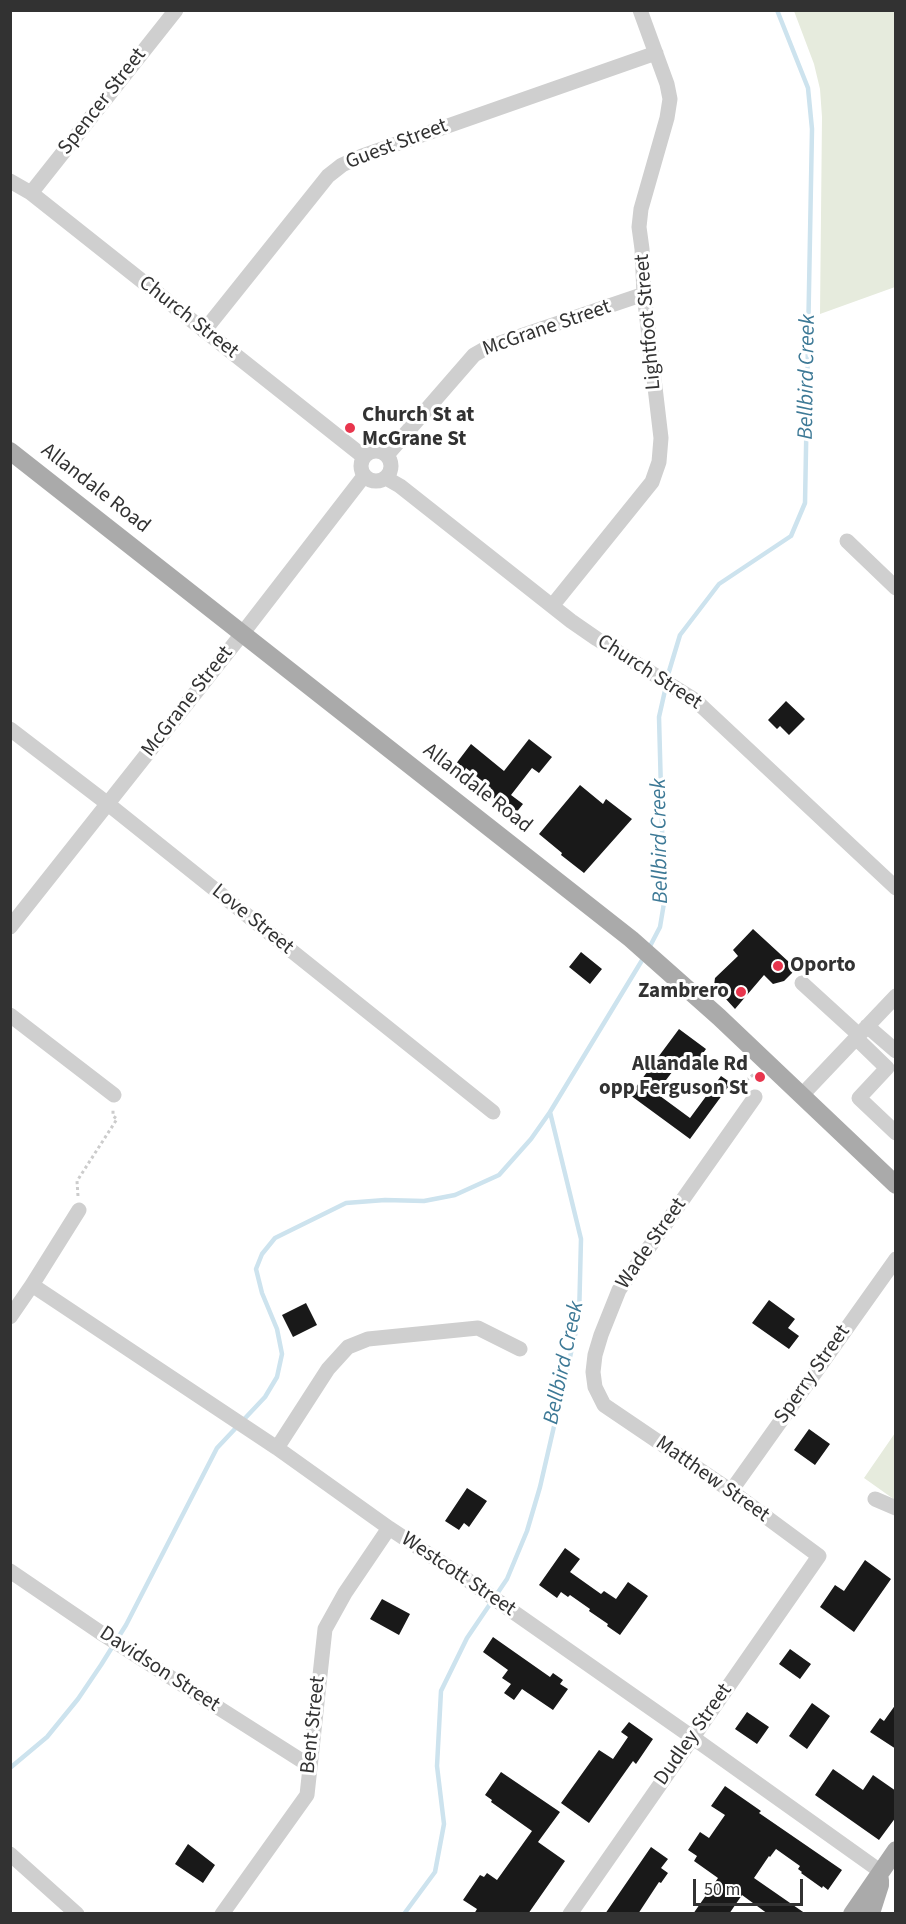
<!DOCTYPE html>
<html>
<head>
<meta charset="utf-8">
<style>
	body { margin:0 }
	#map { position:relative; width:906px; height:1924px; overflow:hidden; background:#fff; font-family:"Source Sans 3",sans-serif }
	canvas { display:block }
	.frame { position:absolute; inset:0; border:12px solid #323232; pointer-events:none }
	.scale { position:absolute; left:693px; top:1879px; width:110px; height:27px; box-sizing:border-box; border:3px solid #323232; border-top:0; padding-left:8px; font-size:18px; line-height:21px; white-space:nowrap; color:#323232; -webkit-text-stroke:4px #fff; paint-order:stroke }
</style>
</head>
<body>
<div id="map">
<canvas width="906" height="1924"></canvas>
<div class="frame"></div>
<div class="scale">50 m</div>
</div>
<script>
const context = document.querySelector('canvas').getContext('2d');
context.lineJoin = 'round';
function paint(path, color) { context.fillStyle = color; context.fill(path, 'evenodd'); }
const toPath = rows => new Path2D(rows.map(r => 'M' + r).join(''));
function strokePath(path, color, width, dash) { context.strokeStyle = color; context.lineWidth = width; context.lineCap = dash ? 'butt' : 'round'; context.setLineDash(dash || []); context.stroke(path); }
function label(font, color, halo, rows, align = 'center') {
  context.font = font + ' "Source Sans 3",sans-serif'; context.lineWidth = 6; context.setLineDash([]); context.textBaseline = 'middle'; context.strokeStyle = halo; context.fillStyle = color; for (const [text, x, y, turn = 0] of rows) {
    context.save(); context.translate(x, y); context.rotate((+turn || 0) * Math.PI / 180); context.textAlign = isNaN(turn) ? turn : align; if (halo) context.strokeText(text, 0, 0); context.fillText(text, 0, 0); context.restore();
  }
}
paint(toPath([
	[794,11,895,11,895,287,820,314,822,117,820,89,814,64],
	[895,1433,895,1500,864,1478]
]), '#e6ebdd');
strokePath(toPath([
	[667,678,680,635,719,584,791,536,805,503,812,129,808,88,777,10],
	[648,950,660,927,664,903,659,717,666,686],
	[10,1768,47,1737,78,1699,101,1665,126,1625,217,1448,265,1397,277,1377,282,1354,277,1329,262,1293,256,1269,262,1254,275,1238,346,1203,385,1200,424,1201,455,1195,499,1175,531,1139,550,1112],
	[404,1914,435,1872,444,1824,437,1766,441,1691,467,1638,507,1579,527,1531,540,1487,579,1318,581,1239,550,1112,644,957]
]), '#cde3ee', 4.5);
paint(toPath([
	[786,701,805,719,789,735,780,726,777,729,768,720],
	[529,739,552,757,539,773,532,768,511,795,523,804,515,814,487,793,491,788,466,768,464,772,455,765,471,744,504,771],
	[580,785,603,804,606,799,632,819,584,873,561,855,562,853,539,834],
	[753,929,790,963,793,972,784,981,773,984,764,975,735,1009,714,986,715,978,738,956,733,950],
	[581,952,602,969,590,984,569,967],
	[679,1029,706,1049,697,1062,686,1054,656,1093,690,1118,721,1076,731,1083,690,1139,630,1095],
	[769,1300,795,1319,788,1328,799,1336,789,1349,752,1323],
	[306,1303,317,1325,293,1337,282,1315],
	[809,1429,830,1444,815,1465,794,1450],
	[467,1488,487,1501,469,1527,464,1523,459,1530,445,1521],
	[565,1548,580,1559,570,1572,601,1594,604,1591,616,1599,628,1582,648,1596,620,1635,607,1626,608,1624,589,1611,590,1609,570,1595,568,1597,561,1592,557,1598,539,1585],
	[865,1560,891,1579,854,1632,820,1607,835,1585,844,1591],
	[382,1599,410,1614,399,1635,370,1619],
	[493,1637,550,1677,553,1673,563,1680,560,1684,568,1689,553,1710,522,1689,514,1700,504,1693,511,1684,502,1678,508,1670,483,1652],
	[790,1649,811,1664,800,1679,779,1664],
	[812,1703,830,1716,807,1749,789,1736],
	[896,1704,896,1749,870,1732,880,1718,884,1721],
	[747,1712,769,1727,757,1744,735,1729],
	[629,1722,653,1739,636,1764,633,1761,589,1823,561,1803,599,1750,613,1759,628,1737,621,1732],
	[833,1769,863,1790,873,1775,896,1791,896,1817,879,1840,815,1795],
	[501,1772,560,1812,538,1842,565,1861,528,1914,474,1914,477,1909,463,1900,480,1875,484,1877,487,1873,497,1880,532,1831,491,1802,492,1800,485,1795],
	[725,1786,761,1811,759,1813,842,1870,828,1890,823,1886,822,1888,801,1873,802,1872,798,1869,800,1866,776,1849,770,1857,769,1856,754,1878,806,1914,768,1914,742,1895,729,1914,693,1914,718,1878,694,1861,697,1856,688,1850,700,1832,709,1838,725,1815,711,1806],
	[188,1844,215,1865,203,1883,175,1864],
	[651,1847,668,1859,661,1868,668,1873,661,1883,659,1882,638,1914,605,1914]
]), '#191919');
strokePath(toPath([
	[745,1088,741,1085,754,1074],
	[78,1196,77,1181,117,1119,113,1116,113,1109]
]), '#ccc', 3, [3, 3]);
strokePath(toPath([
	[10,181,31,193,364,457],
	[31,193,176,10],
	[204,331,328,176,342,165,362,156,656,53],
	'361 466a15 15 0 1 1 30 0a15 15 0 1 1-30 0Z',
	[387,455,474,355,488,347,644,294],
	[386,478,400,486,571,621,597,639,695,700,896,888],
	[847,541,896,588],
	[552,606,652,482,659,462,661,438,644,294,642,249,639,227,641,209,667,118,670,99,667,84,640,10],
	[10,729,108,804,493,1112],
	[10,927,242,634,364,476],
	[802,983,859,1035],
	[10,1015,114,1095],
	[867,1026,896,1051],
	[856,1038,887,1068,859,1098,896,1133],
	[802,1095,896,996],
	[32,1285,277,1448,389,1528,472,1583,692,1737,880,1871],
	[10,1317,32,1285,79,1210],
	[277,1448,328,1369,348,1347,368,1339,478,1328,520,1349],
	[731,1491,896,1259],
	[875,1499,896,1508],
	[10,1571,104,1635,310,1766],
	[10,1854,77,1914],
	[222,1914,307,1795,325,1629,345,1593,389,1528],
	[570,1914,819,1556,731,1491,604,1405,595,1387,593,1372,595,1355,601,1335,619,1290,755,1097]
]), '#cfcfcf', 15);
strokePath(toPath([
	[10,451,631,939,719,1017,896,1185],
	[872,1910,880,1885,880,1880],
	[852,1914,896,1850]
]), '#aaa', 18);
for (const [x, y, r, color] of [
	[350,428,6,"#e8354d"],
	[778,966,6,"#e8354d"],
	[741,992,6,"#e8354d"],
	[760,1077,6,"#e8354d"]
]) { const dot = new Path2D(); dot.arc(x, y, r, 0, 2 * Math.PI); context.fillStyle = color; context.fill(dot); strokePath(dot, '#fff', 2); }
label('21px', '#323232', '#fff', [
	["Spencer Street",103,102,-52],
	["Guest Street",397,145,-21],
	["Church Street",188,318,38],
	["Lightfoot Street",649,322,-95],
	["McGrane Street",547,329,-19],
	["Allandale Road",95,489,38],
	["Church Street",649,673,33],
	["McGrane Street",188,702,-52],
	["Allandale Road",477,789,38],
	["Love Street",252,920,39],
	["Wade Street",652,1244,-55],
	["Sperry Street",813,1375,-55],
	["Matthew Street",712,1480,35],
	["Westcott Street",458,1575,34],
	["Davidson Street",159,1670,33],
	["Bent Street",314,1725,-84],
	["Dudley Street",694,1735,-55]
]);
label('bold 21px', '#323232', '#fff', [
	["Church St at",362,416],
	["McGrane St",362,440],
	["Oporto",790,966],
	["Zambrero",729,992,"right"],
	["Allandale Rd",748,1065,"right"],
	["opp Ferguson St",748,1089,"right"]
], 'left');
label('italic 22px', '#3d7996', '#fff', [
	["Bellbird Creek",808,377,-89],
	["Bellbird Creek",661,841,-91],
	["Bellbird Creek",565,1363,-78]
]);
</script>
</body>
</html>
